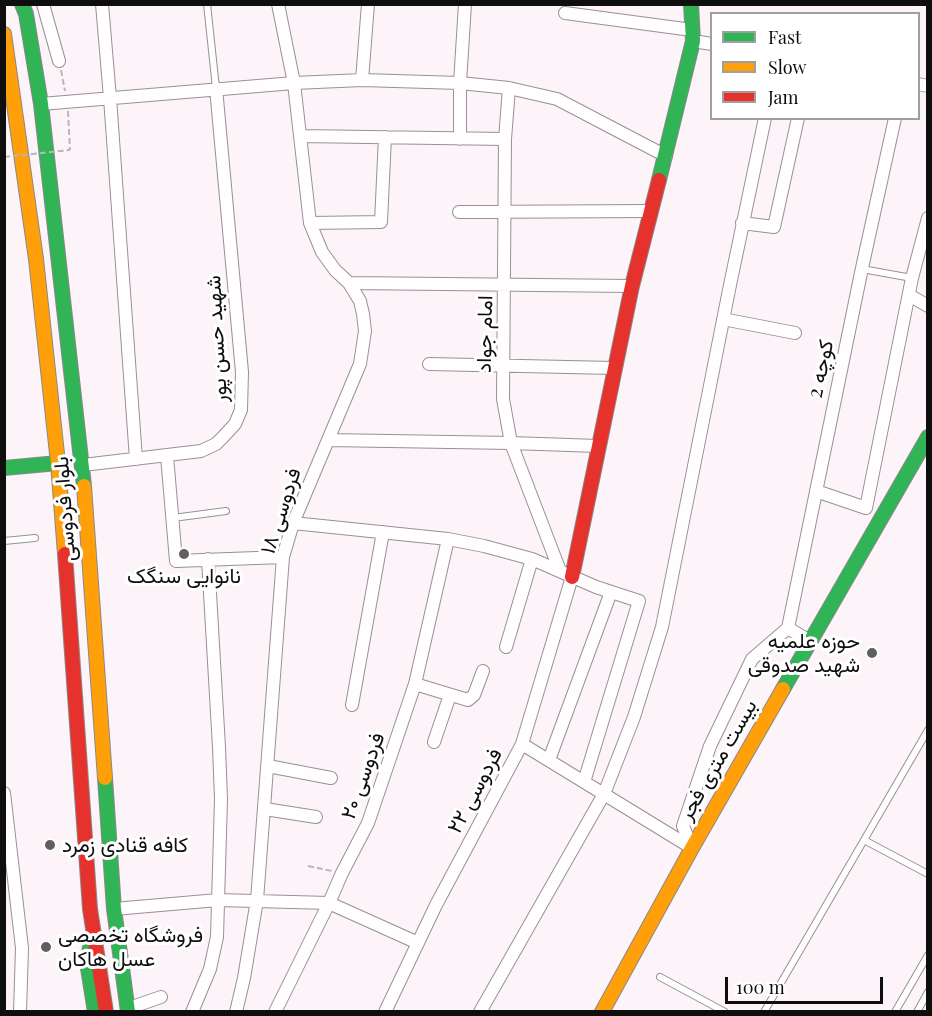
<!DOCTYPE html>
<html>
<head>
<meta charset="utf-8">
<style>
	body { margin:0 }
	#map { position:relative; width:932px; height:1016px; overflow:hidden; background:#fcf4f9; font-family:"Playfair Display",serif }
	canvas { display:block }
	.frame { position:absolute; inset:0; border:6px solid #0e0e0e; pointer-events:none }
	.legend { position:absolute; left:710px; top:12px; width:210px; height:108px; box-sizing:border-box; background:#fff; border:2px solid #9f9f9f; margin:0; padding:8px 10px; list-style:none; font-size:18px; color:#0e0e0e }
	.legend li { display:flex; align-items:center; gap:12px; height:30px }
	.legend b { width:30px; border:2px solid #9f9f9f }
	.scale { position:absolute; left:725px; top:977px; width:158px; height:27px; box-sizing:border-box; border:3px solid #0e0e0e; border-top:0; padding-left:8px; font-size:18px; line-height:21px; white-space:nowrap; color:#0e0e0e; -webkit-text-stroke:4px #fff; paint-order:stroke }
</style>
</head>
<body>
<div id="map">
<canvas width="932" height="1016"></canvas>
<div class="frame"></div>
<ul class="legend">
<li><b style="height:8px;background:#30b455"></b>Fast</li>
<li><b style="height:8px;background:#ff9f0a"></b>Slow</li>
<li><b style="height:8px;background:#e5322d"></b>Jam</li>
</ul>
<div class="scale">100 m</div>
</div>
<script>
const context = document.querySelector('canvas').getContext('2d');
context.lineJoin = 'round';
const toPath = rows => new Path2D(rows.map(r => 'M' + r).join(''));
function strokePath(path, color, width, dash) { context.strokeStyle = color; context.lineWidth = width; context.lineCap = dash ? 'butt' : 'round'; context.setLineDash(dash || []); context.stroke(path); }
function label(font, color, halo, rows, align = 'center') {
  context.font = font + ' "Playfair Display",Vazirmatn,serif'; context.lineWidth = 6; context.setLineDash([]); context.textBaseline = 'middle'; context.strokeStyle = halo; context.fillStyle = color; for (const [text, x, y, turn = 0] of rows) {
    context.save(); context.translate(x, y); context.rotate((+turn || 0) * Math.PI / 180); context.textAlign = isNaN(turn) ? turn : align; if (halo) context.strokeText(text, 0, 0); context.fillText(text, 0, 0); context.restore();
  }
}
const lane = toPath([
	[207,4,216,88],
	[862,269,912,278],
	[173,518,226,511],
	[4,541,35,538],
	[864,840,928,874],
	[660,977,725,1012],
	[764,1012,928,730],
	[895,1012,928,955],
	[917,1012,928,992]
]);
const street = toPath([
	[43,4,59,61],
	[102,4,110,98,136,459],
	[565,13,692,30],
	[693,41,712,44],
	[362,80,368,4],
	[918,84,928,86],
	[509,88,505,139,503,399,511,443,560,571],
	[41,104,294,83,362,80,460,83,509,88,557,99,666,156],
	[301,136,505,139],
	[460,139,460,83,465,4],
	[459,212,650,211],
	[310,223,381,222,385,137],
	[742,223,774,227,798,118],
	[349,283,632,286],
	[909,295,928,306],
	[723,319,795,333],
	[429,364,614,368],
	[328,440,511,443,598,446],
	[167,456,176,561,283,557],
	[83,465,201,451,216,444,223,437,235,424,241,410,242,372,216,88],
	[816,491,866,508,912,278,928,218],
	[293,523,448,539,484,546,532,559,596,587,639,601,584,782],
	[788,628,862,268,895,118],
	[788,628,811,642],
	[506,647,532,559],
	[415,684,468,700,474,695,483,671],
	[352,705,383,532],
	[434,742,450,695],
	[522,744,692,848],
	[549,760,611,592],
	[268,766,331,778],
	[4,793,22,948,20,1012],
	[265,809,316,817],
	[692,848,683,826,710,746,752,659,788,628],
	[114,909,218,900,329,903,418,943],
	[135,1006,161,997],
	[192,1012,210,969,217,937,221,799,219,747,208,559],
	[236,1012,244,978,257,900,283,557,293,523,360,364,365,331,363,314,360,301,349,283,335,270,322,252,310,223,294,83,278,4],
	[275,1012,329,903,342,873,368,823,415,684,448,539],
	[385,1012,436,905,522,744,572,577],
	[480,1012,604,794,634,717,662,627,730,285,765,118]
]);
const fast = toPath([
	[22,4,26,14,41,104,84,486],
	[659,180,693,41,691,4],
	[4,468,58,463],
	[783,689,928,437],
	[105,778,114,909,128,1012],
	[93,934,87,962,95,1012]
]);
const slow = toPath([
	[4,34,36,259,58,463,65,554],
	[84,486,105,778],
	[602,1012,692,848,783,689]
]);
const jam = toPath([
	[65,554,90,909,106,1012],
	[572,577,632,286,659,180]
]);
strokePath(lane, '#959294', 8);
strokePath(street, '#959294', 14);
strokePath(fast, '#8c888a', 16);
strokePath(slow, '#8c888a', 16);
strokePath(jam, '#8c888a', 16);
strokePath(toPath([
	[61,70,65,91],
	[68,111,70,150],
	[308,866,332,871]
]), '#b8b7b8', 2, [6, 3]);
strokePath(lane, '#fffdfe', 6);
strokePath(street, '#fffdfe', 12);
strokePath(fast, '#30b455', 14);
strokePath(slow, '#ff9f0a', 14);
strokePath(jam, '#e5322d', 14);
strokePath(toPath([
	[4,157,70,150]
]), '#b8b7b8', 2, [6, 3]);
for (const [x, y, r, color] of [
	[184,554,6,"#615e60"],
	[872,653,6,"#615e60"],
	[50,845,6,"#615e60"],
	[46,947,6,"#615e60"]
]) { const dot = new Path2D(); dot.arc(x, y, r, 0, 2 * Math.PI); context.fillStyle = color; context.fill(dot); strokePath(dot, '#fff', 2); }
label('21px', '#0e0e0e', '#fff', [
	["امام جواد",485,334,-89],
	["شهید حسن پور",217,339,-93],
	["کوچه 2",821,369,-78],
	["بلوار فردوسی",65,509,-94],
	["فردوسی ۱۸",281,511,-72],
	["بیست متری فجر",718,760,-60],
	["فردوسی ۲۰",363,776,-70],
	["فردوسی ۲۲",475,791,-62]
]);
label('21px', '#0e0e0e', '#fff', [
	["نانوایی سنگک",184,576,"center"],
	["حوزه علمیه",860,641,"right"],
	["شهید صدوقی",860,665,"right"],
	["کافه قنادی زمرد",62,845],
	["فروشگاه تخصصی",58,935],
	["عسل هاکان",58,959]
], 'left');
</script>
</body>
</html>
